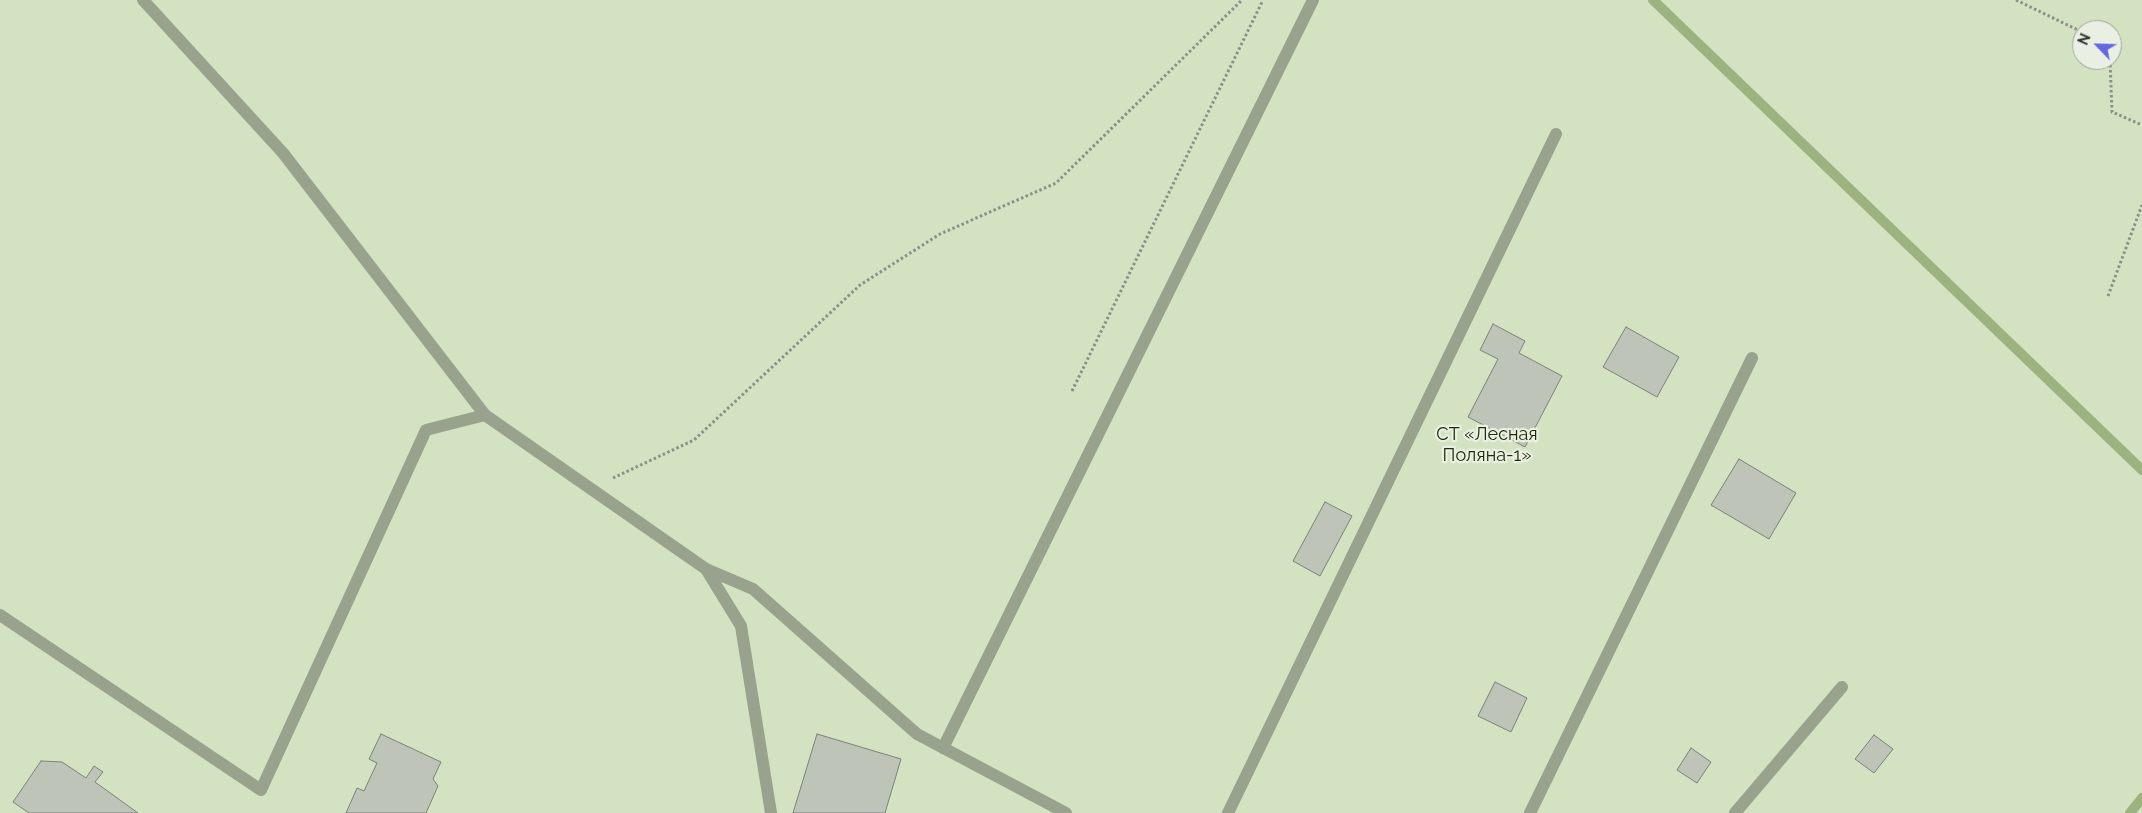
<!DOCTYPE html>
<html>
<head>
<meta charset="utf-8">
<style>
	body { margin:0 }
	#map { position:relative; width:2142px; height:813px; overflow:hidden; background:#e9efe3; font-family:Raleway,sans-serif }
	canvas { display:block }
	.north { position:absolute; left:2072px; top:20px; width:50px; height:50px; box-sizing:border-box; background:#e9efe3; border:1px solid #9fa49b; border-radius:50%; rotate:294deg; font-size:14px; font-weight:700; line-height:20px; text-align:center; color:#31332e }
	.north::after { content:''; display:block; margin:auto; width:18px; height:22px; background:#6368e1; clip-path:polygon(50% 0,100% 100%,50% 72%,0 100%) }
</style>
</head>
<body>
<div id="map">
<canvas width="2142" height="813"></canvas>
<div class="north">N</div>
</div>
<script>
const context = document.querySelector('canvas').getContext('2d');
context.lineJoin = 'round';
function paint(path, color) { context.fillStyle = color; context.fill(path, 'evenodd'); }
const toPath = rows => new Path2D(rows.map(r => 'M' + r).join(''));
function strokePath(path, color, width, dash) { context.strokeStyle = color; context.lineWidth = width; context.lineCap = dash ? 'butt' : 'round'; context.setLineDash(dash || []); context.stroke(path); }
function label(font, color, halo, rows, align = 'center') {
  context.font = font + ' Raleway,sans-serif'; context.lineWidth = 4.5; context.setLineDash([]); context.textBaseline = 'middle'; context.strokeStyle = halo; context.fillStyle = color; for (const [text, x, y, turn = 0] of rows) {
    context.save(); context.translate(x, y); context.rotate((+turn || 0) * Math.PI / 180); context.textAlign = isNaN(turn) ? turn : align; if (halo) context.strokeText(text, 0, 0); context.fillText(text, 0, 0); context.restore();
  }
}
paint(toPath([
	[0,0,2142,0,2142,813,0,813],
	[2082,30,2112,30,2112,60,2082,60]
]), '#d3e3c1');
strokePath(toPath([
	[1653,0,2142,470],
	[2130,813,2142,798]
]), '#9cb37f', 10);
const building = toPath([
	[1493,324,1525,341,1519,353,1562,376,1525,447,1468,417,1498,359,1480,350,1493,324],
	[1626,327,1679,357,1657,397,1603,367,1626,327],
	[1739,459,1796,493,1769,539,1711,505,1739,459],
	[1325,502,1352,516,1320,576,1293,561,1325,502],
	[1495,682,1527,698,1511,732,1478,716,1495,682],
	[381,734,441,762,433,779,438,786,426,813,346,813,357,788,364,791,377,763,369,759,381,734],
	[817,734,901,759,885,813,793,813,817,734],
	[1874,735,1893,749,1874,773,1855,759,1874,735],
	[1691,748,1711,762,1697,783,1677,770,1691,748],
	[41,761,62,762,86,778,94,766,103,772,95,782,138,813,29,813,13,802,41,761]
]);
paint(building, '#bec4b8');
strokePath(building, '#7d8278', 1);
strokePath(toPath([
	[2016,0,2082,32],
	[2110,60,2112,112,2142,125],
	[2108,296,2142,205],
	[1072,391,1263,0],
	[613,478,694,440,860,285,940,234,1056,183,1242,0]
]), '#8b8f87', 3, [2.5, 2.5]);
strokePath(toPath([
	[706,569,753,589,917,734,1066,813],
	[706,569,741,626,771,813],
	[0,615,261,790,426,430,485,415],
	[943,748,1313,0],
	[1228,813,1556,134],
	[1530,813,1752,358],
	[1735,813,1842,687]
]), '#98a28c', 12);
strokePath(toPath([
	[143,0,283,153,485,415,706,569]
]), '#98a28c', 12);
label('18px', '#212f08', '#e9efe3', [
	["СТ «Лесная",1487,435],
	["Поляна-1»",1487,456]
]);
</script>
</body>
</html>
